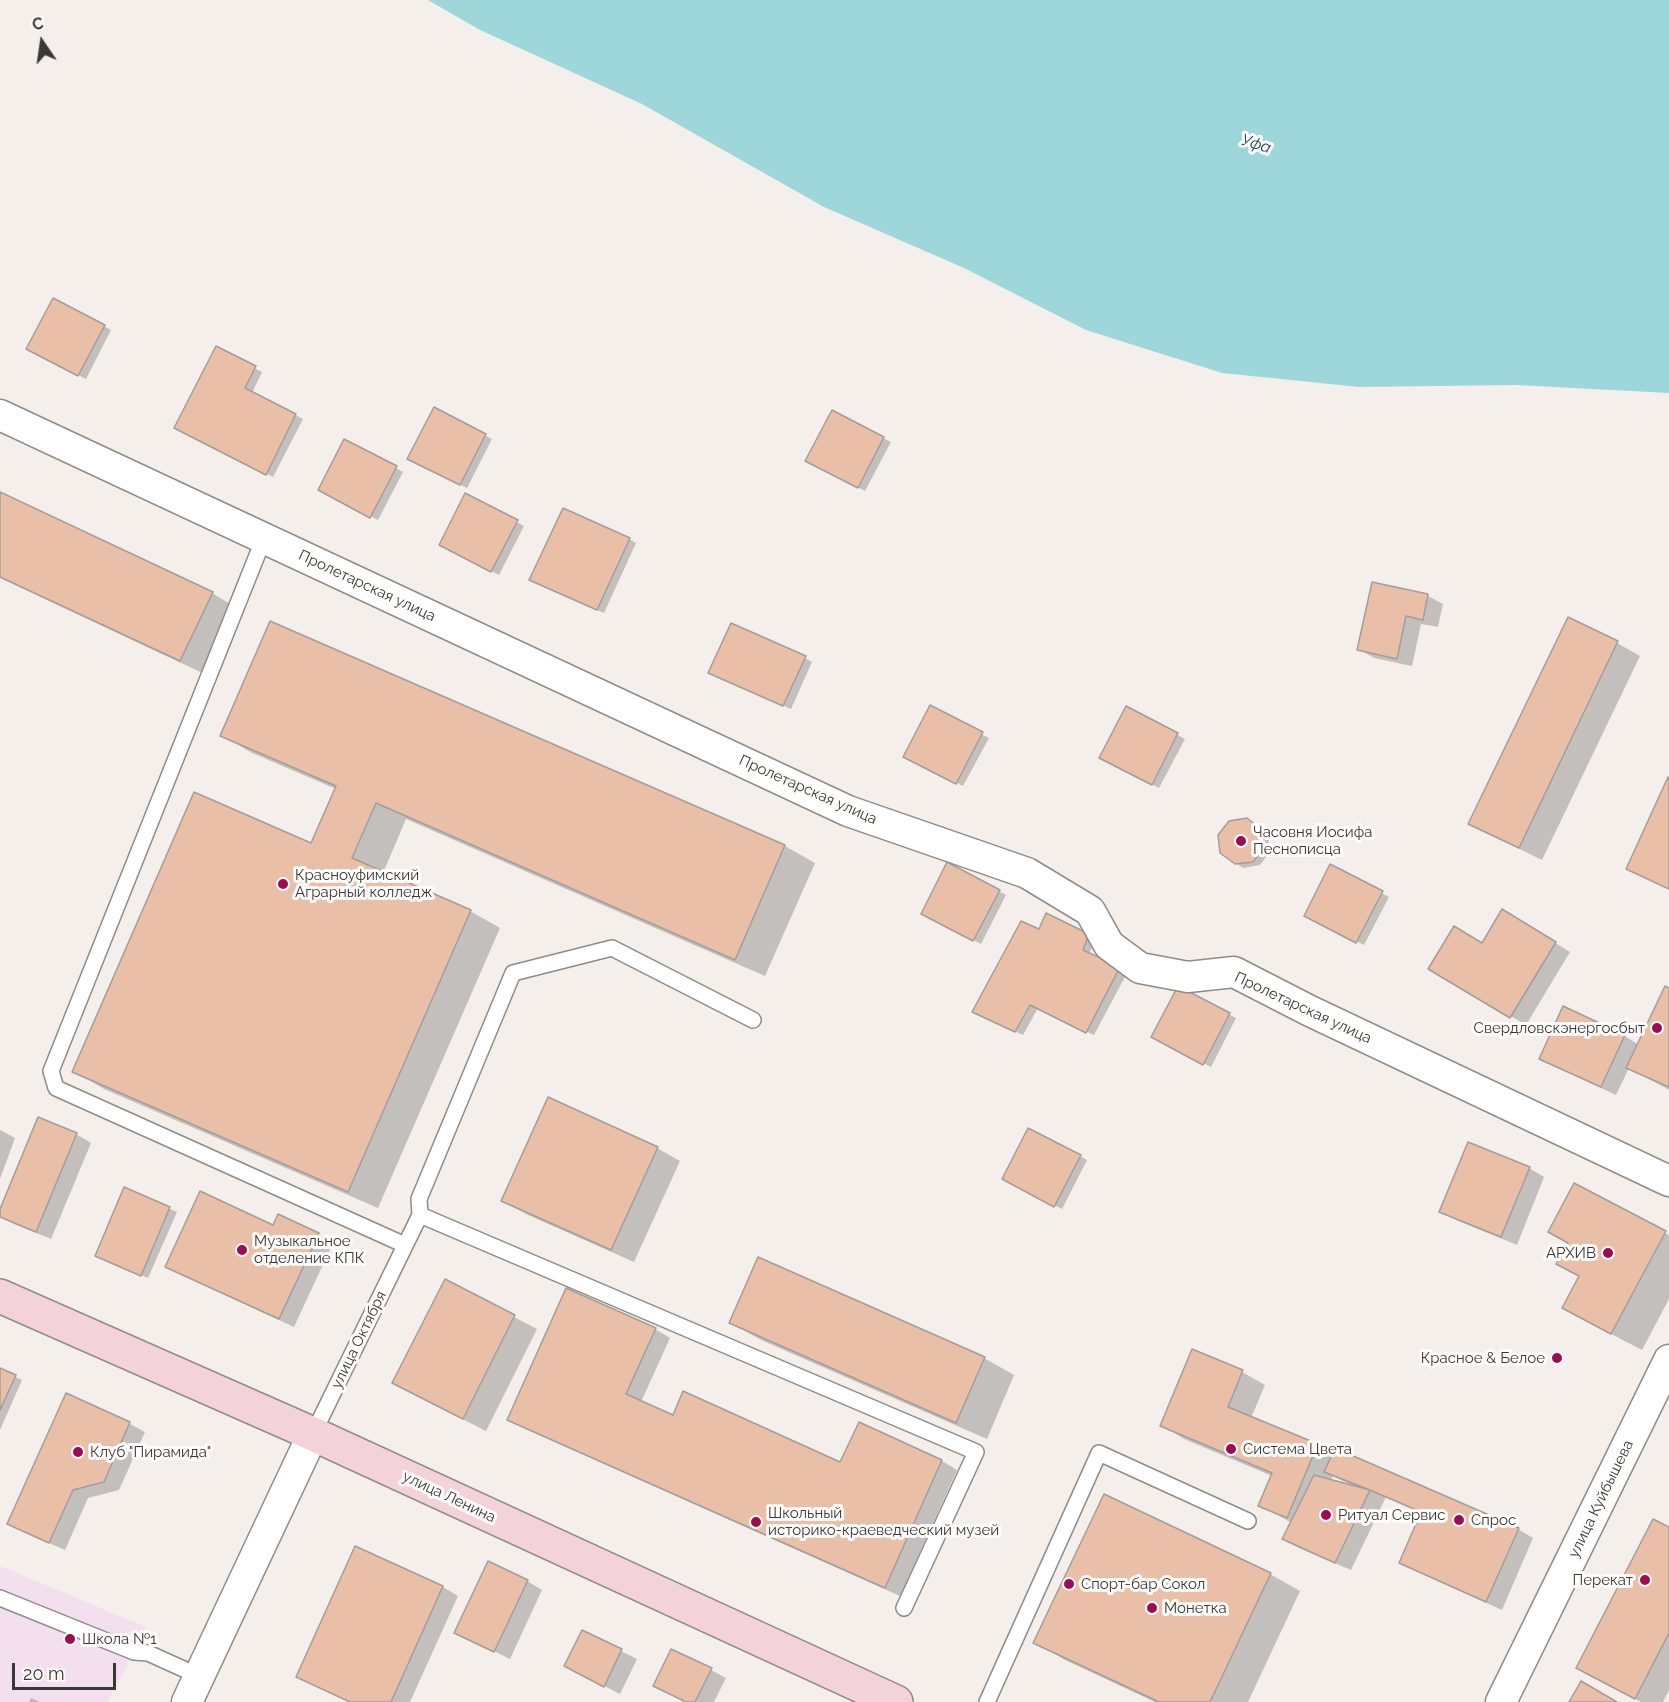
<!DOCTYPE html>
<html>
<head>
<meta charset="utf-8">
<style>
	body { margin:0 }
	#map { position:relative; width:1669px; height:1702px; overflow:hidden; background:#f4efeb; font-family:Raleway,sans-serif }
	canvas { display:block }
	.north { position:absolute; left:12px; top:12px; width:60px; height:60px; -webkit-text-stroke:4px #fffdfb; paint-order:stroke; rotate:347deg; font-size:16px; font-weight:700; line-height:24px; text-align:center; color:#393836 }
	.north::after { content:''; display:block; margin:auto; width:21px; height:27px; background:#393836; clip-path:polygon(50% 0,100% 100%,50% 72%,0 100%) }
	.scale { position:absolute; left:12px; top:1663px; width:104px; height:27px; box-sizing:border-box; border:3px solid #393836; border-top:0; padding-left:8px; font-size:18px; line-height:21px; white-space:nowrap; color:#393836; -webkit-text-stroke:4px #fffdfb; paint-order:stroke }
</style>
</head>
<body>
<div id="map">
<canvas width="1669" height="1702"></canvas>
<div class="north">С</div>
<div class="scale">20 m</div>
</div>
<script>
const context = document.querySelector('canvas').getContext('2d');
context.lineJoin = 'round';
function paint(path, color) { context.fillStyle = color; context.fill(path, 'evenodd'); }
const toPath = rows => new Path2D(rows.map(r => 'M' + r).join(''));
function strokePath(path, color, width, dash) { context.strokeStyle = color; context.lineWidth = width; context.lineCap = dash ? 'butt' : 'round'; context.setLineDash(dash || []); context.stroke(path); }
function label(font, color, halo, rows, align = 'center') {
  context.font = font + ' Raleway,sans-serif'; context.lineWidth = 6; context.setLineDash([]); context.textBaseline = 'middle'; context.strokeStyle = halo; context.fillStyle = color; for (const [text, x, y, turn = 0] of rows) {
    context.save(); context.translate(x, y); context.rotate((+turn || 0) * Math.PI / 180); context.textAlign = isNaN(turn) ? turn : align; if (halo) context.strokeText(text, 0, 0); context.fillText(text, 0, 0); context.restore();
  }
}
paint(toPath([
	[0,1566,146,1627,108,1702,0,1702]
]), '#f4dfee');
paint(toPath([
	[428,0,1669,0,1669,393,1517,385,1359,387,1222,373,1086,330,964,268,824,207,642,104,480,30]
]), '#9ed7d9');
paint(toPath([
	[104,326,111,330,86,379,34,352],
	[216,348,262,372,252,393,303,419,273,477,183,432],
	[434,409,492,439,467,488,416,462],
	[833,412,891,442,865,491,814,464],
	[396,468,403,472,378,520,327,494],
	[0,494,212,593,242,611,211,677,0,578],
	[466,495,524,526,499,575,447,548],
	[629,539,636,543,604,613,538,584],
	[1428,596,1443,604,1438,627,1421,624,1412,666,1374,658,1359,649],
	[1569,619,1617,643,1640,656,1542,860,1493,836,1470,823],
	[805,658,812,662,791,709,717,676],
	[931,707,989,738,963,786,912,760],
	[1127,708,1185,739,1159,788,1108,761],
	[222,735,785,846,815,863,765,976,406,819,383,873,470,911,500,928,378,1208,104,1089,74,1071,312,845,336,789,252,753],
	[1255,824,1268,835,1270,852,1260,865,1243,868,1236,863],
	[948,864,1006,895,981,944,930,917],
	[1331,866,1389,897,1364,945,1313,919],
	[1047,915,1096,939,1089,954,1127,973,1094,1035,1038,1008,1023,1035,981,1016,1039,931],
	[1518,920,1570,952,1526,1025,1430,968,1483,945],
	[1178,988,1236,1018,1211,1067,1160,1041],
	[1669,989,1669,1090,1629,1068,1616,1095,1556,1067,1541,1058,1563,1008,1625,1036,1639,1045],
	[0,1130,15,1138,0,1179],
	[76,1134,91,1143,51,1239,14,1224,0,1216,0,1213],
	[657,1148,680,1161,634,1262,526,1214,503,1201],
	[1080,1156,1087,1160,1062,1209,1011,1183],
	[1529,1168,1544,1177,1517,1245,1456,1220,1441,1211],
	[1575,1185,1669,1235,1669,1299,1642,1350,1594,1325,1569,1244],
	[125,1189,177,1212,148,1278,104,1260],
	[274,1227,318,1234,333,1243,294,1327,182,1275,167,1266],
	[445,1281,537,1329,486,1431,417,1396],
	[731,1323,984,1358,1014,1375,987,1439,761,1340],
	[655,1329,670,1338,641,1402,673,1416,841,1464,859,1424,942,1461,957,1470,900,1596,524,1428,509,1420],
	[1193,1351,1242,1372,1265,1385,1251,1418,1318,1446,1333,1455,1518,1529,1533,1538,1502,1610,1416,1571,1401,1563,1422,1513,1386,1497,1351,1570,1299,1548,1284,1539,1292,1523,1260,1505,1272,1476,1184,1439,1162,1425],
	[1333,1476,1349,1484,1348,1485,1331,1481],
	[0,1370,22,1380,0,1430],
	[67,1395,130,1424,145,1432,119,1490,88,1498,65,1550,24,1532,9,1524],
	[1669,1528,1669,1690,1663,1702,1641,1702,1601,1681],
	[356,1548,443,1587,458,1596,410,1702,349,1702,313,1685,298,1677],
	[1270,1574,1300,1591,1248,1702,1155,1702,1065,1660,1035,1642],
	[527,1581,542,1590,510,1659,455,1632],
	[583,1632,637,1659,620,1694,581,1674],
	[711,1670,726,1678,714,1702,687,1702],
	[31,1698,40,1702,29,1702]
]), '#0003');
const building = toPath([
	[53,298,105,325,78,376,26,349,53,298],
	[216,346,256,366,245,388,296,414,266,475,174,428,216,346],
	[434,407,486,434,460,485,407,459,434,407],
	[832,410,884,437,858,488,805,461,832,410],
	[344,439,397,466,370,518,318,490,344,439],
	[0,492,213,592,180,661,0,577,0,492],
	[465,493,518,520,491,572,439,545,465,493],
	[563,508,630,538,597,610,529,580,563,508],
	[1372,582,1428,594,1423,620,1406,616,1397,659,1357,650,1372,582],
	[1568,617,1618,641,1519,848,1468,824,1568,617],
	[270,621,785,845,735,960,376,803,352,858,471,910,348,1192,72,1072,194,792,311,843,336,786,220,736,270,621],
	[731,623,806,656,783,706,708,673,731,623],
	[930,705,983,732,956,784,903,757,930,705],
	[1126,706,1178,733,1152,785,1099,758,1126,706],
	[1668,777,1669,778,1669,889,1626,869,1668,777],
	[1247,818,1261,829,1264,848,1253,862,1235,864,1220,853,1218,835,1229,821,1247,818],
	[947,862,1000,890,973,941,921,914,947,862],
	[1330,864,1383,891,1356,943,1304,916,1330,864],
	[1502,909,1556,942,1510,1018,1428,969,1454,926,1482,943,1502,909],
	[1046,913,1089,934,1083,950,1120,967,1086,1033,1030,1005,1015,1032,972,1012,1021,921,1039,929,1046,913],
	[1178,986,1230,1013,1203,1065,1151,1037,1178,986],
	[1665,986,1669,988,1669,1087,1626,1068,1665,986],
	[1563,1006,1625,1035,1601,1087,1539,1059,1563,1006],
	[548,1097,658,1147,611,1250,501,1201,548,1097],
	[38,1117,77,1133,36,1232,0,1217,0,1209,38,1117],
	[1028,1128,1081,1155,1054,1207,1002,1179,1028,1128],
	[1468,1142,1530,1167,1501,1237,1439,1212,1468,1142],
	[1574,1183,1666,1231,1611,1334,1562,1308,1579,1276,1556,1264,1568,1243,1548,1232,1574,1183],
	[124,1187,170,1207,141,1276,95,1256,124,1187],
	[200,1191,273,1225,278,1214,319,1233,279,1319,165,1267,200,1191],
	[758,1257,985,1357,956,1423,729,1323,758,1257],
	[445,1279,515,1315,463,1419,392,1383,445,1279],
	[566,1288,656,1328,626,1394,673,1415,683,1391,840,1462,859,1422,942,1460,885,1588,507,1420,566,1288],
	[1192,1349,1243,1370,1228,1407,1318,1444,1287,1518,1258,1506,1272,1473,1160,1426,1192,1349],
	[0,1368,16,1375,0,1410,0,1368],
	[66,1393,130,1422,104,1482,73,1490,49,1543,7,1524,66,1393],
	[1335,1448,1519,1528,1486,1602,1399,1563,1421,1512,1370,1490,1324,1472,1335,1448],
	[1314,1475,1370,1490,1335,1563,1282,1539,1314,1475],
	[1104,1494,1271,1573,1210,1702,1159,1702,1033,1643,1104,1494],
	[1653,1519,1669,1527,1669,1633,1635,1699,1576,1668,1653,1519],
	[355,1546,443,1586,391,1702,350,1702,296,1677,355,1546],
	[488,1561,528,1580,494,1652,454,1633,488,1561],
	[582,1630,622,1649,604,1687,564,1666,582,1630],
	[671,1649,712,1668,695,1702,686,1702,653,1686,671,1649],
	[1581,1681,1617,1702,1569,1702,1581,1681]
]);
paint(building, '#eabfa8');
strokePath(building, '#a39d9a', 1.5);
const service = toPath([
	[264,538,51,1071,56,1088,405,1245],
	[420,1215,976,1452,904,1608],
	[313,1434,420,1215,419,1199,513,973,612,948,753,1020],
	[0,1598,134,1652,148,1653,199,1676],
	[987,1702,1099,1453,1248,1521]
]);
const minor = toPath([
	[0,415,848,811,1027,873,1090,911,1109,945,1140,968,1188,977,1234,972,1310,1011,1669,1181],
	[187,1702,313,1434],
	[1501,1702,1669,1360]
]);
const secondary = toPath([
	[0,1296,313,1434,896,1702]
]);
strokePath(service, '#8f8b87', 18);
strokePath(minor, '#8f8b87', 33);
strokePath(secondary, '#8f8b87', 36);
strokePath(service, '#fff', 15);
strokePath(minor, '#fff', 30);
strokePath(secondary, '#f4d2d9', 33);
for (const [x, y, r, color] of [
	[1241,841,6,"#9f0b53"],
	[283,884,6,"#9f0b53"],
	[1657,1028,6,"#9f0b53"],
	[242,1250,6,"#9f0b53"],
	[1608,1253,6,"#9f0b53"],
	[1557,1358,6,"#9f0b53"],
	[1231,1449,6,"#9f0b53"],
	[78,1452,6,"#9f0b53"],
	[1326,1515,6,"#9f0b53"],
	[1459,1520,6,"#9f0b53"],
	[756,1522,6,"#9f0b53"],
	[1645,1580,6,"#9f0b53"],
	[1069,1584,6,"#9f0b53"],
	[1152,1608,6,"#9f0b53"],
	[70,1639,6,"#9f0b53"]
]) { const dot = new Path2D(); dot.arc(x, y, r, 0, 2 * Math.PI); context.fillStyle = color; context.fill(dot); strokePath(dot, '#fffdfb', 2); }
label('15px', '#393836', '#fffdfb', [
	["Пролетарская улица",367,586,25],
	["Пролетарская улица",808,790,24],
	["Пролетарская улица",1303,1008,25],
	["улица Октября",359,1340,-64],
	["улица Ленина",449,1497,25],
	["улица Куйбышева",1601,1499,-64]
]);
label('15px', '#393836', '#fffdfb', [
	["Часовня Иосифа",1253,832],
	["Песнописца",1253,849],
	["Красноуфимский",295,875],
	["Аграрный колледж",295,892],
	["Свердловскэнергосбыт",1645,1028,"right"],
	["Музыкальное",254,1241],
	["отделение КПК",254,1258],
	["АРХИВ",1596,1253,"right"],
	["Красное & Белое",1545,1358,"right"],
	["Система Цвета",1243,1449],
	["Клуб \"Пирамида\"",90,1452],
	["Школьный",768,1513],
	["историко-краеведческий музей",768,1530],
	["Ритуал Сервис",1338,1515],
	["Спрос",1471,1520],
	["Перекат",1633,1580,"right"],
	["Спорт-бар Сокол",1081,1584],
	["Монетка",1164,1608],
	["Школа №1",82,1639]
], 'left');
label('italic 16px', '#073e40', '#fffdfb', [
	["Уфа",1256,144,18]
]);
</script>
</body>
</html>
